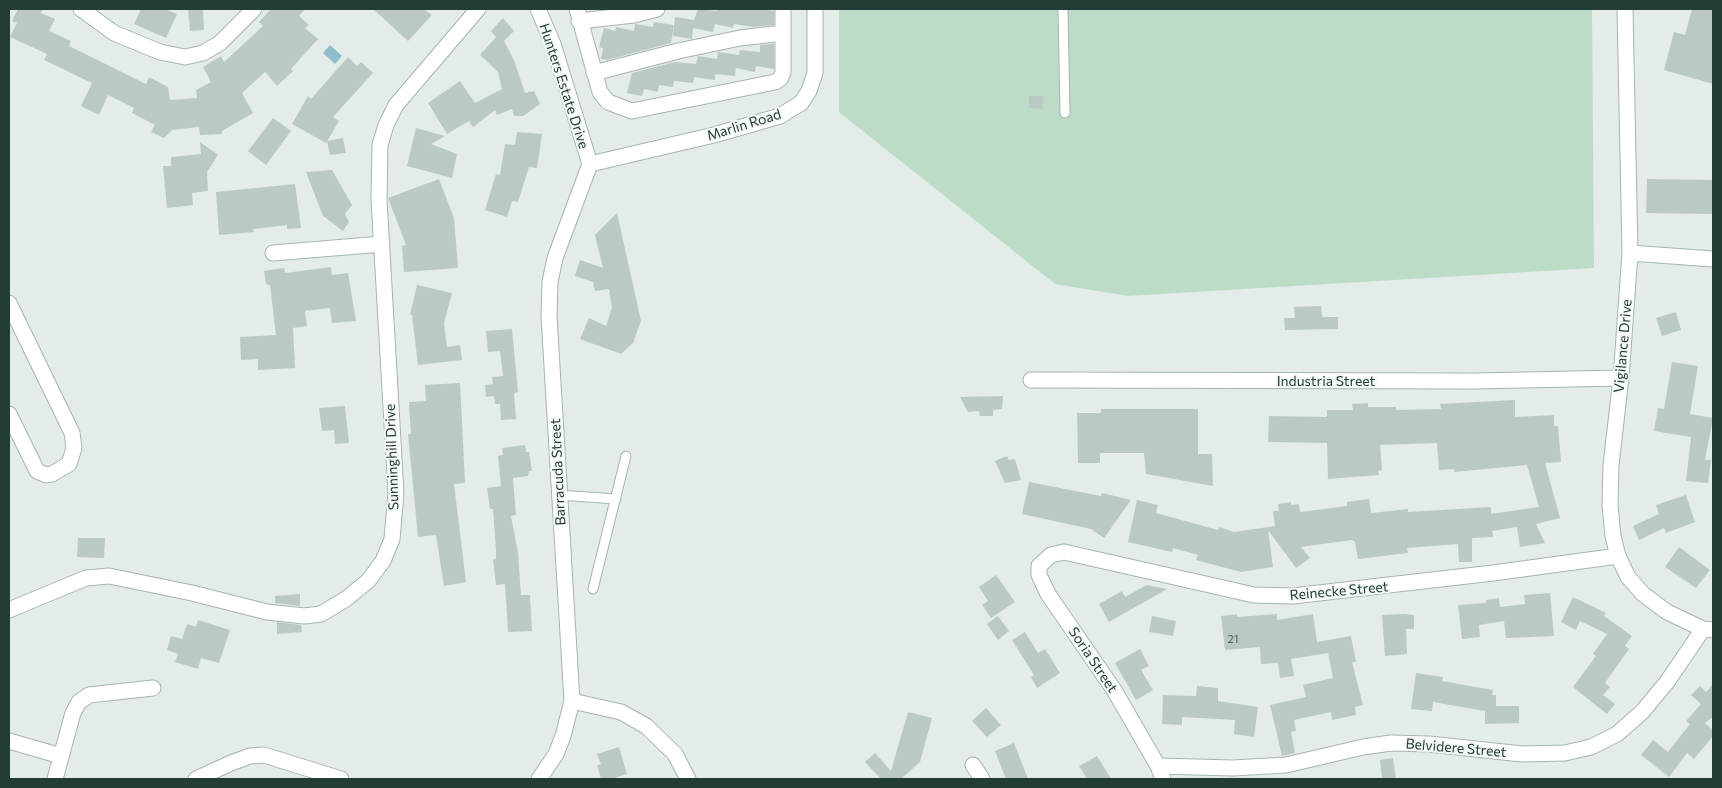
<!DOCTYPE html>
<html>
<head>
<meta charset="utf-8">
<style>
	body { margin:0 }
	#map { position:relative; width:1722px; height:788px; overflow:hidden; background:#e3ece9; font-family:Commissioner,sans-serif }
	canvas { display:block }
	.frame { position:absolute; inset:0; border:10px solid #233c38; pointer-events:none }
</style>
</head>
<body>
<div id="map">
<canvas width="1722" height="788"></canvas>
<div class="frame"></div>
</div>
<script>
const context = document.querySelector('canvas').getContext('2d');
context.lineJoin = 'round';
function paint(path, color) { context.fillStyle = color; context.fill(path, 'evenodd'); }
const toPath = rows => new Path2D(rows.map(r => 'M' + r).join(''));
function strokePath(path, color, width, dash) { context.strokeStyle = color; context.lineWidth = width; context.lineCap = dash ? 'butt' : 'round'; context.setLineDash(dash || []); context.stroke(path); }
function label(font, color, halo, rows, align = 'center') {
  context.font = font + ' Commissioner,sans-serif'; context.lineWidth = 4; context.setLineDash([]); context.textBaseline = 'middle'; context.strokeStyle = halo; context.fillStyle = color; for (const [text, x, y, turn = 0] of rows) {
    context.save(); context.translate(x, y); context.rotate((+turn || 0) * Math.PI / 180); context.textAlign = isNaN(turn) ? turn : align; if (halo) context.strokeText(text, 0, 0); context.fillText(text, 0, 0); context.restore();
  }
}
paint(toPath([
	[839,9,1592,9,1594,268,1128,296,1055,284,839,112]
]), '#bddcc8');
paint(toPath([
	[330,45,342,56,335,64,323,53]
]), '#8ebdce');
paint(toPath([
	[18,9,43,9,41,13,55,19,49,31,71,41,69,46,146,84,149,77,168,87,170,100,197,98,196,90,211,82,203,67,221,56,224,62,263,26,259,22,271,9,305,9,299,16,309,25,305,28,318,39,291,69,293,71,277,86,265,72,242,93,253,113,222,131,222,134,200,135,199,127,172,130,164,138,151,132,155,125,132,113,134,108,108,95,99,115,81,106,92,83,44,60,47,54,10,37,17,23,12,21],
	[141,9,164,9,177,14,166,38,134,24],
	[188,9,203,9,204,30,190,31],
	[373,9,424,9,432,15,408,41],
	[698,9,717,11,717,9,761,9,774,11,774,25,753,27,734,24,733,28,715,24,713,32,693,28,692,39,673,36,675,17,694,20],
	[1692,9,1713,9,1713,84,1664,70,1674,32,1685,35],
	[503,18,514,31,504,41,514,60,525,93,534,91,540,104,523,116,514,116,512,109,497,115,495,110,473,127,469,121,447,134,428,103,460,81,475,103,502,89,498,72,480,55,496,37,491,31],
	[654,22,674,25,671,43,607,60,601,59,603,48,599,47,604,28,615,31,616,27,634,31,635,24,653,27],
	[774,44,774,69,756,66,755,72,736,68,735,76,715,74,715,80,694,77,693,83,674,81,673,87,659,85,658,92,644,89,642,96,627,93,632,73,675,62,696,64,698,56,717,59,718,52,739,55,740,50,760,52,760,45],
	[348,57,357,66,361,62,373,73,333,117,339,121,326,143,292,124,308,96,311,99],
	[1029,96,1044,96,1043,109,1029,108],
	[273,118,291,131,266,165,248,151],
	[416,128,445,136,431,144,457,154,452,178,407,166],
	[517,132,542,134,537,168,529,167,518,202,512,201,507,217,485,210,496,174,500,175,505,144,515,145],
	[343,138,346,153,330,155,327,141],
	[200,142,218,155,207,172,208,191,192,193,193,205,167,208,163,166,171,166,171,157,201,154],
	[332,170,352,205,345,214,349,222,343,231,323,216,306,172],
	[439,179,454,218,458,268,404,272,402,246,406,245,388,198],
	[1647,179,1713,180,1713,214,1646,213],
	[295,184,301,228,287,229,287,225,253,229,254,232,219,235,216,192],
	[617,213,641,321,633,343,621,354,580,339,589,318,606,326,612,308,609,289,595,291,593,282,575,276,580,260,603,268,595,235],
	[331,267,332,275,348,273,356,321,332,323,330,308,305,311,307,326,293,328,295,368,258,370,258,359,241,360,240,337,276,335,270,285,266,284,264,271,284,268,285,273],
	[417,285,452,293,444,323,447,347,460,345,462,360,418,365,412,315,410,315],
	[1321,306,1322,317,1338,317,1338,329,1285,330,1284,318,1295,318,1294,307],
	[1676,312,1681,330,1662,336,1656,318],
	[512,329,518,392,514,393,516,419,501,420,500,404,495,404,494,396,486,397,485,385,493,384,492,377,503,376,500,351,488,352,486,331],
	[1672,362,1698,366,1690,414,1713,418,1705,460,1711,460,1708,483,1686,481,1691,437,1654,431,1658,408,1664,409],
	[460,383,465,483,454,484,466,582,444,586,436,535,418,537,408,434,411,434,409,402,426,401,425,385],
	[1003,396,1002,409,993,410,993,416,980,416,979,411,968,412,960,397],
	[1515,400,1515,417,1554,415,1554,426,1558,426,1561,462,1545,463,1560,518,1536,524,1545,543,1520,547,1517,527,1492,531,1493,537,1472,538,1472,562,1459,562,1458,544,1407,548,1408,553,1358,559,1355,542,1352,540,1301,547,1310,558,1296,568,1268,530,1273,567,1241,572,1196,560,1198,555,1173,548,1172,552,1128,542,1137,500,1158,505,1156,513,1218,530,1219,527,1234,532,1275,526,1273,511,1279,511,1278,504,1291,502,1291,505,1299,504,1300,512,1347,506,1347,502,1369,499,1371,513,1408,509,1408,512,1491,507,1491,514,1539,507,1527,465,1454,472,1454,469,1439,470,1437,443,1380,445,1382,470,1378,471,1379,475,1328,479,1327,443,1268,442,1269,416,1327,417,1327,410,1353,410,1352,404,1368,403,1368,407,1396,407,1396,410,1441,409,1440,404],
	[345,406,349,443,335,444,334,430,322,431,319,408],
	[1101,409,1198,409,1198,454,1212,454,1213,486,1146,474,1144,453,1100,453,1100,463,1078,463,1077,413,1101,413],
	[525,445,526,452,529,452,532,471,529,471,528,476,513,478,516,515,511,516,518,552,521,595,530,595,532,631,508,632,505,584,496,585,493,560,496,559,496,550,493,509,490,509,487,488,501,486,498,456,503,455,502,448],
	[1007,456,1009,460,1015,459,1021,480,1005,483,995,461],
	[1029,482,1101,496,1102,493,1131,500,1104,538,1091,529,1022,514],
	[1686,495,1695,522,1666,533,1664,528,1639,540,1633,526,1659,514,1656,505],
	[78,538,105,538,104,558,77,557],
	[1679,547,1710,570,1696,588,1665,567],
	[996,575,1015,602,991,618,982,605,988,601,979,587],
	[1147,585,1167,589,1109,622,1099,604,1122,591,1125,597],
	[1550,593,1554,636,1506,638,1504,621,1479,625,1480,637,1462,639,1458,605,1486,603,1486,600,1499,598,1500,607,1525,604,1524,595],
	[300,594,300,606,275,603,275,596],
	[1573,597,1606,613,1604,616,1632,636,1625,646,1629,649,1605,683,1610,687,1603,695,1615,704,1607,714,1573,687,1596,656,1593,654,1607,634,1580,621,1576,630,1561,622],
	[1237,614,1237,617,1277,614,1277,620,1313,614,1317,642,1351,636,1356,662,1352,662,1363,705,1355,707,1356,715,1332,720,1331,712,1294,720,1296,731,1291,732,1295,753,1282,756,1270,705,1306,697,1303,685,1333,678,1328,653,1291,659,1294,676,1280,678,1278,663,1261,664,1260,647,1225,650,1221,616],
	[1405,614,1414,615,1414,629,1406,629,1407,654,1385,656,1382,615],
	[998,616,1009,631,998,640,987,624],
	[1152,616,1176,621,1173,636,1149,632],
	[198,620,230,630,219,663,201,658,198,669,175,662,178,654,167,650,171,636,182,639,187,624,196,627],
	[277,622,301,625,302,632,277,634],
	[1025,632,1038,653,1045,649,1060,673,1037,688,1031,677,1034,675,1012,640],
	[1140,649,1149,666,1141,670,1153,690,1136,700,1115,663],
	[1416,673,1443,677,1442,681,1493,690,1492,695,1496,695,1496,706,1519,706,1519,723,1485,724,1485,711,1433,702,1432,711,1411,709],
	[1713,684,1713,717,1705,723,1713,730,1713,736,1694,759,1687,753,1669,777,1641,755,1653,740,1668,752,1690,724,1686,721,1701,704,1691,695,1700,686,1706,692],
	[1197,686,1218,688,1218,701,1258,707,1254,737,1234,734,1235,720,1182,717,1182,725,1162,724,1163,695,1196,696],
	[986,708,1001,725,987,737,972,721],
	[908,712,932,718,920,762,901,779,881,779,865,762,875,753,891,771],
	[1014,743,1028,779,1006,779,995,751],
	[619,747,627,774,611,779,601,779,597,765,601,764,597,754],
	[1097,756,1111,779,1087,779,1079,766],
	[1393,758,1396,779,1382,779,1380,760]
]), '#bbc9c5');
const service = toPath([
	[1063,9,1065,113],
	[559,495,616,499],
	[593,589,626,456]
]);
const minor = toPath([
	[81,9,114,33,160,52,185,57,203,53,220,43,254,9],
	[538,9,553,44,590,164],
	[577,9,600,92,608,102,632,111,775,82,780,79,783,73,783,9],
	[1625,9,1630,253,1621,378,1611,465,1610,505,1613,536,1618,556,1628,577,1643,594,1667,612,1703,629,1713,630],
	[579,21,634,15,657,9],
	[594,73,678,51,740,38,783,33],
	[590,164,714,135,780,116,801,103,809,91,815,73,815,9],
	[273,253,382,244],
	[1630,253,1713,259],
	[9,303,72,433,74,448,69,464,52,474,46,475,37,471,9,414],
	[1031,380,1475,381,1621,378],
	[9,610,86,578,109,576,192,593,267,612,304,616,321,614,346,599,368,581,383,561,392,539,396,493,379,200,380,145,386,125,396,105,478,9],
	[572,701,621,712,646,726,675,754,688,779],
	[9,741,61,756],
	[973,765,982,779],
	[1158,766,1233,768,1286,765,1363,747,1391,743,1429,744,1522,754,1565,753,1591,747,1617,734,1642,712,1667,682,1703,629],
	[55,779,73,713,79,702,89,695,153,688],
	[196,779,231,763,250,756,264,755,341,779],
	[539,779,556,754,563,736,572,701,549,316,550,282,555,258,590,164],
	[1163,779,1158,766,1114,690,1048,594,1039,575,1039,566,1051,555,1064,552,1254,595,1293,596,1493,573,1618,556]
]);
strokePath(service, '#a6b4b0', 11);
strokePath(minor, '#a6b4b0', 17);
strokePath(service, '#fff', 9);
strokePath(minor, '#fff', 15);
label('11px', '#495f5b', null, [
	["21",1233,639]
]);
label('14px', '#233c38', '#f3f8f6', [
	["Hunters Estate Drive",564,86,72],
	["Marlin Road",744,125,-17],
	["Vigilance Drive",1623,346,-85],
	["Industria Street",1326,381],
	["Sunninghill Drive",392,457,-92],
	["Barracuda Street",558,472,-93],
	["Reinecke Street",1339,591,-5],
	["Soria Street",1093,660,56],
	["Belvidere Street",1456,748,5]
]);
</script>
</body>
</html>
